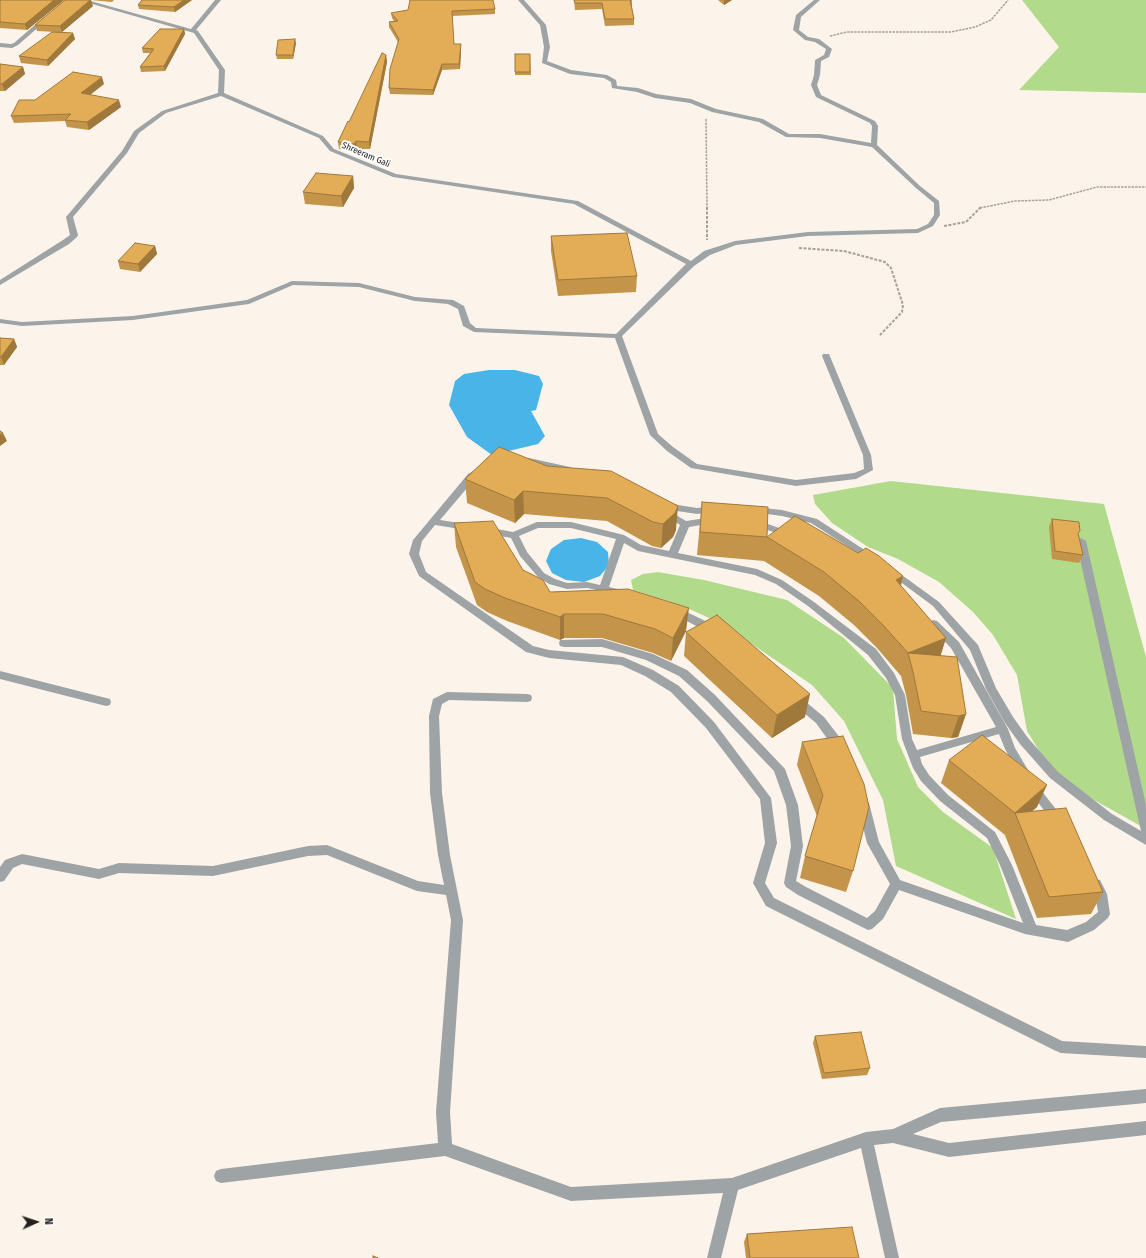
<!DOCTYPE html>
<html>
<head>
<meta charset="utf-8">
<style>
	body { margin:0 }
	#map { position:relative; width:1146px; height:1258px; overflow:hidden; background:#fcf4eb; font-family:"Fira Sans Condensed",sans-serif }
	canvas { display:block }
	.north { position:absolute; left:16px; top:1202px; width:40px; height:40px; -webkit-text-stroke:3px #fff; paint-order:stroke; rotate:87deg; font-size:11px; font-weight:700; line-height:16px; text-align:center; color:#24211e }
	.north::after { content:''; display:block; margin:auto; width:14px; height:18px; background:#24211e; clip-path:polygon(50% 0,100% 100%,50% 72%,0 100%) }
</style>
</head>
<body>
<div id="map">
<canvas width="1146" height="1258"></canvas>
<div class="north">N</div>
</div>
<script>
const context = document.querySelector('canvas').getContext('2d');
context.lineJoin = 'round';
function paint(path, color) { context.fillStyle = color; context.fill(path, 'evenodd'); }
const toPath = rows => new Path2D(rows.map(r => 'M' + r).join(''));
function strokePath(path, color, width, dash) { context.strokeStyle = color; context.lineWidth = width; context.lineCap = dash ? 'butt' : 'round'; context.setLineDash(dash || []); context.stroke(path); }
function label(font, color, halo, rows, align = 'center') {
  context.font = font + ' "Fira Sans Condensed",sans-serif'; context.lineWidth = 4; context.setLineDash([]); context.textBaseline = 'middle'; context.strokeStyle = halo; context.fillStyle = color; for (const [text, x, y, turn = 0] of rows) {
    context.save(); context.translate(x, y); context.rotate((+turn || 0) * Math.PI / 180); context.textAlign = isNaN(turn) ? turn : align; if (halo) context.strokeText(text, 0, 0); context.fillText(text, 0, 0); context.restore();
  }
}
paint(toPath([
	[1022,0,1146,0,1146,93,1019,90,1059,47],
	[891,481,1104,504,1146,657,1146,829,1071,787,1044,759,1027,731,1017,675,993,635,973,612,939,582,898,559,868,547,832,523,815,504,813,495],
	[658,572,704,580,787,600,844,638,893,688,897,739,918,787,943,812,993,848,1016,919,896,866,883,800,844,721,812,685,740,636,709,618,683,606,633,590,631,580,643,574]
]), '#b1da8b');
paint(toPath([
	[489,370,515,370,539,376,543,384,536,410,531,411,545,436,538,444,492,455,467,437,449,405,455,381,464,374],
	[581,538,597,542,608,552,609,565,600,576,584,582,566,580,552,573,546,561,551,549,564,540]
]), '#48b4e7');
strokePath(toPath([
	[830,36,847,32,951,32,975,27,991,20,1008,0],
	[706,119,707,208],
	[980,208,1015,201,1049,200,1097,187,1146,187]
]), '#a7a19a', 1.5, [2.5, 1]);
strokePath(toPath([
	[707,207,707,240],
	[944,226,966,222,981,207],
	[799,248,844,251,885,262,891,268,903,305,902,312,879,336]
]), '#a7a19a', 2, [3, 1.5]);
paint(toPath([
	[78,0,87,0,191,29,215,0,221,0,196,30,198,31,225,70,224,93,323,136,334,149,396,174,578,201,691,261,704,251,735,241,808,232,917,229,928,224,934,215,934,203,916,188,872,147,820,138,786,137,759,122,712,112,690,103,655,98,637,92,612,88,611,82,604,78,570,74,542,63,544,47,540,25,518,0,524,0,546,25,550,47,547,61,571,70,607,75,616,80,617,86,638,88,656,94,691,99,716,109,763,119,789,134,820,134,871,143,872,126,870,123,816,97,811,85,814,75,815,60,824,55,826,49,815,42,805,40,793,30,796,15,814,0,820,0,801,17,799,30,808,37,819,39,832,49,829,57,821,61,820,75,817,85,821,95,875,121,878,126,877,145,920,186,939,201,940,215,933,226,918,233,808,236,736,245,710,255,694,266,622,336,658,434,673,447,697,464,796,480,854,473,864,469,863,455,822,356,823,354,829,354,871,455,873,470,856,479,796,486,691,468,667,451,650,435,615,338,474,332,463,326,458,309,448,304,415,301,359,287,293,285,249,304,133,320,22,326,0,323,0,319,22,322,133,316,247,300,292,281,359,283,415,297,453,300,464,306,470,323,476,328,616,334,686,264,574,204,393,177,330,151,319,138,221,96,166,113,139,133,127,153,73,217,78,235,77,237,69,244,0,285,0,280,63,240,70,235,66,217,122,151,134,131,162,111,218,93,219,70,194,33,78,0],
	[44,17,49,18,18,45,12,48,0,47,0,43,11,44,14,43,44,17],
	[529,458,570,467,574,470,570,473,526,463,525,461,529,458],
	[475,470,479,473,478,475,440,520,466,524,471,527,466,530,435,525,422,541,419,554,426,572,533,646,549,650,623,657,653,670,679,686,714,722,771,798,777,843,765,883,774,898,1062,1041,1146,1046,1146,1058,1061,1053,1056,1051,766,906,753,883,765,843,760,799,706,728,671,692,645,676,621,665,549,658,526,652,419,576,409,554,413,540,468,474,475,470],
	[666,501,678,505,697,508,713,506,718,509,713,512,697,514,677,511,663,506,661,504,663,502,666,501],
	[755,507,782,510,817,519,877,558,875,560,869,560,811,523,782,516,752,512,750,510,752,508,755,507],
	[666,509,686,521,713,517,718,520,713,523,689,527,678,553,757,569,782,580,814,602,876,649,894,673,905,695,912,739,917,750,996,727,951,648,928,624,933,620,937,621,959,642,1008,729,1015,748,1031,775,1029,778,1025,779,1021,778,1005,749,999,734,920,757,922,764,929,775,948,795,995,832,1012,865,1036,925,1067,930,1086,922,1098,912,1095,894,1090,884,1092,880,1096,879,1100,880,1107,894,1110,914,1108,918,1094,930,1068,942,1025,934,899,890,883,919,872,929,868,930,798,895,786,887,784,883,791,846,786,805,774,771,707,701,679,676,646,660,602,647,564,647,560,646,559,643,560,640,602,639,653,654,687,670,715,695,785,769,798,805,803,846,796,881,806,887,867,918,875,911,890,884,867,843,857,803,859,800,863,798,867,800,869,803,879,842,900,880,1023,923,1000,865,987,838,940,801,921,781,913,768,902,739,895,695,886,678,868,655,808,606,776,584,755,575,638,551,624,543,609,587,626,591,628,593,626,595,623,596,587,588,567,589,549,584,538,577,520,556,511,538,486,533,481,530,486,527,513,532,537,522,571,522,624,535,641,545,669,551,680,525,663,514,661,512,663,510,666,509],
	[538,528,571,528,616,539,600,585,587,582,567,583,555,579,544,573,527,552,519,536,538,528],
	[754,519,793,533,795,535,790,538,751,524,749,522,754,519],
	[1081,538,1086,541,1146,805,1146,845,1104,820,1050,778,1020,744,1005,723,986,689,970,650,933,606,887,572,889,570,895,570,939,602,978,645,996,688,1013,717,1028,738,1058,772,1112,814,1141,831,1076,541,1081,538],
	[676,607,718,627,719,630,714,634,710,633,673,614,671,611,676,607],
	[0,671,106,698,110,699,111,702,110,705,106,706,0,679,0,671],
	[447,692,527,694,531,695,532,698,531,701,527,702,449,700,442,704,439,716,442,793,450,855,463,920,450,1112,452,1144,571,1187,732,1178,866,1132,893,1129,940,1108,1146,1089,1146,1103,941,1122,913,1134,949,1143,1146,1121,1146,1135,949,1157,893,1143,874,1145,899,1258,885,1258,861,1148,738,1190,721,1258,707,1258,723,1193,571,1201,445,1156,221,1183,216,1181,214,1176,216,1171,221,1169,438,1143,436,1112,451,920,446,895,417,891,327,855,308,856,213,876,119,873,99,879,22,864,13,868,4,881,0,882,0,867,5,860,22,854,99,869,119,863,213,866,308,846,327,845,418,881,444,885,438,855,430,793,429,716,433,699,447,692],
	[796,696,800,697,824,717,841,739,845,748,844,751,840,752,836,751,816,723,792,703,791,700,792,697,796,696],
	[1033,783,1037,785,1062,817,1064,820,1062,823,1058,825,1054,823,1029,791,1027,788,1029,785,1033,783]
]), '#9ea3a6');
paint(toPath([
	[0,0,64,0,27,30,0,28],
	[91,0,114,0,112,2],
	[142,0,192,0,175,12,139,9,138,5],
	[574,0,632,0,632,7,634,19,634,25,605,26,602,9,575,10],
	[718,0,732,0,724,5],
	[93,6,62,32,73,33,75,39,48,66,21,63,19,56,56,32,37,31,35,25],
	[495,9,495,14,452,16,454,44,461,44,461,50,460,69,442,70,433,95,390,94,389,88,398,42,389,27,389,22,394,21,392,18,391,13,408,10],
	[184,29,185,34,165,71,141,72,140,67,150,53,143,53,142,48],
	[296,43,293,59,277,59,276,55],
	[515,54,530,54,531,75,515,75],
	[386,55,387,62,370,149,357,149,355,151,339,149,338,142],
	[0,64,23,67,25,74,5,91,0,91],
	[104,84,90,95,121,107,89,130,67,127,65,121,14,123,11,116,35,100],
	[353,176,354,188,343,207,305,204,303,192],
	[551,236,637,276,636,292,558,296,551,251],
	[155,246,157,254,140,272,120,269,118,261],
	[0,338,14,339,17,347,4,365,0,365],
	[499,447,676,530,673,537,661,548,652,546,607,521,524,514,515,523,467,503,465,479],
	[702,502,767,537,858,553,903,576,901,586,946,638,940,656,966,714,958,737,951,738,913,734,906,695,901,676,877,648,854,625,819,596,764,561,697,555],
	[1052,519,1078,535,1083,555,1079,563,1052,559,1049,527],
	[454,523,523,570,550,592,686,631,671,661,653,653,602,638,564,638,560,640,507,621,487,612,477,605,456,547],
	[686,632,805,717,772,738,684,656],
	[802,742,853,871,846,892,800,878,805,856,817,816,797,765],
	[949,760,1037,807,1032,811,1103,892,1091,914,1037,918,1005,835,941,783],
	[815,1036,870,1068,867,1075,822,1079,813,1043],
	[747,1234,859,1258,746,1258,744,1242]
]), '#c3944a');
paint(toPath([
	[54,0,64,0,27,30,25,24],
	[90,0,91,0,93,6,62,32,60,26],
	[184,0,192,0,175,12,174,7],
	[724,0,732,0,724,5],
	[184,29,185,34,165,71,164,66],
	[73,33,75,39,48,66,47,60],
	[295,39,296,43,293,59,293,55],
	[461,44,461,50,460,69,459,64],
	[386,55,387,62,370,149,369,142],
	[442,64,442,70,433,95,433,90],
	[23,67,25,74,5,91,2,84],
	[102,77,104,84,83,100,81,93],
	[119,100,121,107,89,130,87,122],
	[356,141,357,149,355,151,354,144],
	[353,176,354,188,343,207,341,196],
	[155,246,157,254,140,272,138,264],
	[14,339,17,347,4,365,1,357],
	[3,433,7,441,0,446,0,435],
	[523,491,524,514,515,523,514,500],
	[678,506,676,530,673,537,661,548,663,524],
	[903,576,897,600,896,580],
	[689,608,686,631,671,661,673,638],
	[564,614,564,638,560,640,560,617],
	[946,638,939,661,908,653],
	[810,694,805,717,772,738,777,715],
	[966,714,958,737,951,738,959,716],
	[1047,785,1037,807,1019,823,1015,813]
]), '#9f783c');
const building = toPath([
	[0,0,54,0,25,24,0,22,0,0],
	[65,0,90,0,60,26,35,25,65,0],
	[142,0,184,0,174,7,138,5,142,0],
	[410,0,493,0,495,9,452,11,454,44,461,44,459,64,442,64,433,90,389,88,390,69,399,39,389,22,398,21,391,13,408,10,410,0],
	[574,0,630,0,634,19,605,19,602,3,575,3,574,0],
	[160,29,184,29,164,66,140,67,154,49,142,48,160,29],
	[52,32,73,33,47,60,19,56,52,32],
	[295,39,293,55,276,55,278,40,295,39],
	[382,53,386,55,369,142,356,141,354,144,338,142,348,121,349,122,382,53],
	[515,54,530,54,530,72,515,72,515,54],
	[0,64,23,67,2,84,0,84,0,64],
	[73,72,102,77,81,93,119,100,87,122,65,120,71,114,11,116,19,100,35,100,73,72],
	[316,173,353,176,341,196,303,192,316,173],
	[627,233,637,276,558,280,551,236,627,233],
	[135,243,155,246,138,264,118,261,135,243],
	[0,338,14,339,1,357,0,357,0,338],
	[0,431,3,433,0,435,0,431],
	[499,447,547,466,611,471,678,506,675,513,663,524,653,522,607,498,523,491,514,500,465,479,499,447],
	[702,502,768,507,767,537,700,532,702,502],
	[795,516,858,553,866,548,879,556,903,576,896,580,946,638,908,653,883,625,860,602,824,572,767,537,795,516],
	[1052,519,1079,522,1080,531,1078,533,1083,555,1055,551,1052,519],
	[493,521,523,570,543,580,550,592,628,589,689,608,673,638,655,629,603,614,564,614,560,617,505,598,485,589,475,582,454,523,493,521],
	[717,615,810,694,777,715,686,632,717,615],
	[908,653,957,657,966,714,959,716,921,711,913,672,908,653],
	[982,735,1047,785,1015,813,949,760,982,735],
	[843,736,864,784,869,807,853,871,805,856,823,795,802,742,843,736],
	[1066,808,1103,892,1049,897,1015,813,1066,808],
	[861,1032,870,1068,824,1073,815,1036,861,1032],
	[852,1227,859,1258,750,1258,747,1234,852,1227],
	[373,1256,378,1258,373,1258,373,1256]
]);
paint(building, '#e3ac56');
strokePath(building, '#9f783c', 1);
label('9px', '#24211e', '#fff', [
	["Shreeram Gali",366,155,23]
]);
</script>
</body>
</html>
